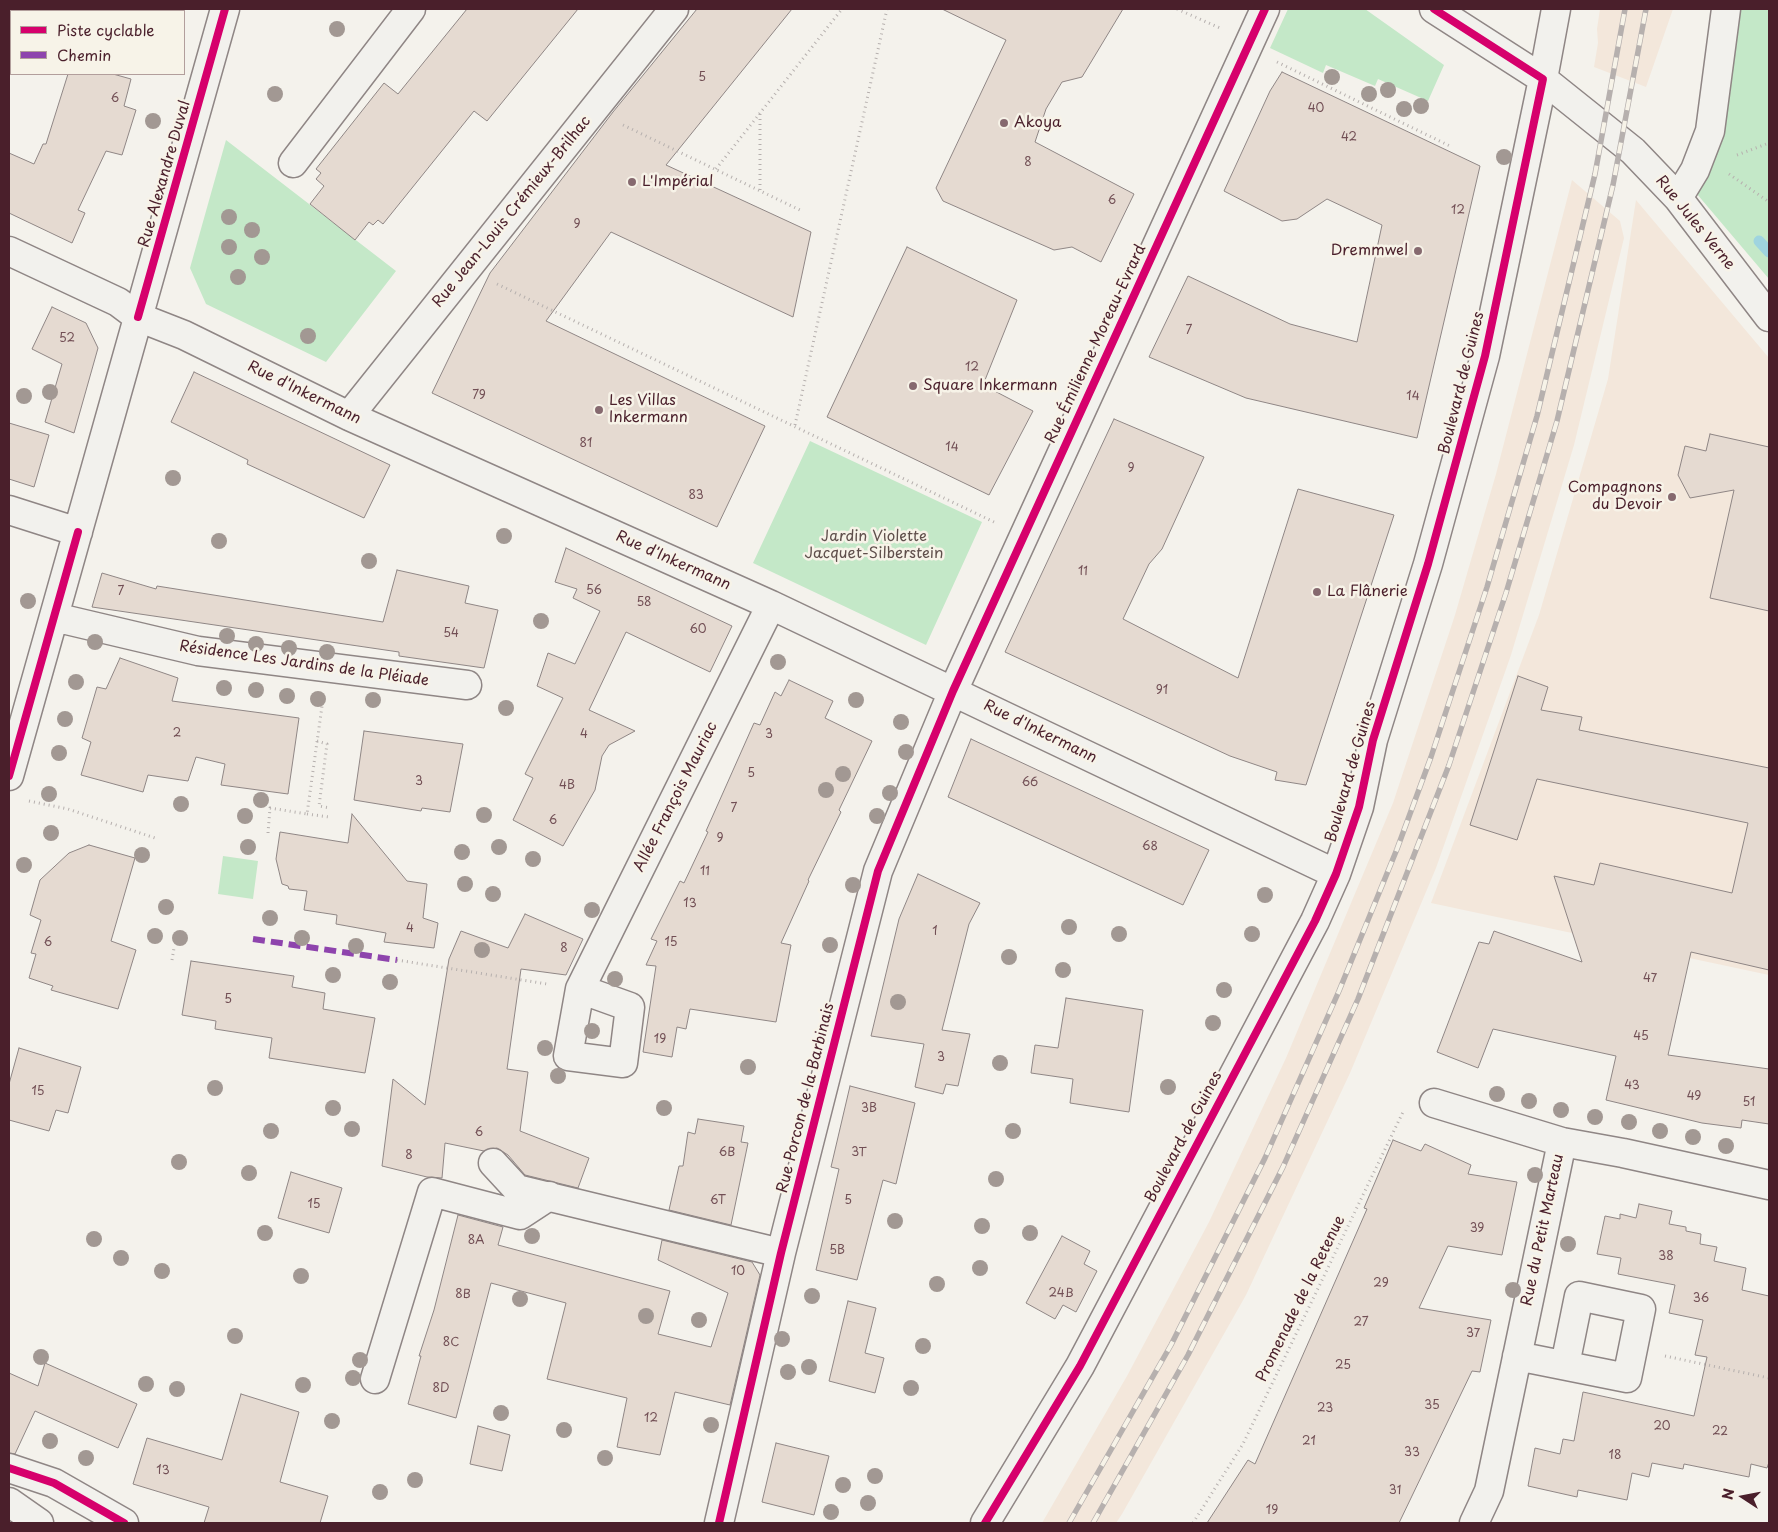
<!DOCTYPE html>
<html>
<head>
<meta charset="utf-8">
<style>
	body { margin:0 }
	#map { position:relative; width:1778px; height:1532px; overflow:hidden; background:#f4f2ec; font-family:"Playpen Sans",sans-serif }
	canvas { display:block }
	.frame { position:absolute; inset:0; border:10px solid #4a1f2b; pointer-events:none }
	.legend { position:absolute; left:10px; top:10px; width:175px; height:65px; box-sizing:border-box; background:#f7f3e8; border:1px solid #b29e9c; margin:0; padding:6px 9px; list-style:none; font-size:15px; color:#4a1f2b }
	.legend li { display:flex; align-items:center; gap:10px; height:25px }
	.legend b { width:25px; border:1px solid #b29e9c }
	.north { position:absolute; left:1718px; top:1472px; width:50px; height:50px; -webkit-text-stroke:4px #f7f3e8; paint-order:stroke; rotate:281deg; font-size:14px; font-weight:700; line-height:20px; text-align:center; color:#4a1f2b }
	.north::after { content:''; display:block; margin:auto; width:18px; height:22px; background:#4a1f2b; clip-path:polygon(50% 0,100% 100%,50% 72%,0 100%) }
</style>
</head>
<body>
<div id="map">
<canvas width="1778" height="1532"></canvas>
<div class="frame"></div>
<ul class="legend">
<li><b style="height:6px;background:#d6006c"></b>Piste cyclable</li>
<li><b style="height:6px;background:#8e44ad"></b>Chemin</li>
</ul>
<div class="north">N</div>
</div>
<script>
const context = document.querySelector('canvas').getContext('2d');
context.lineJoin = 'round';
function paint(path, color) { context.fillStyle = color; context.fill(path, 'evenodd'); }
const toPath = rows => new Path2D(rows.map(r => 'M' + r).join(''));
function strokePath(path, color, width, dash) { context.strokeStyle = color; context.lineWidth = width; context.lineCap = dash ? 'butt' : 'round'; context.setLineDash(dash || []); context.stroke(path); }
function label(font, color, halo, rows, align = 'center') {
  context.font = font + ' "Playpen Sans",sans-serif'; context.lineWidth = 5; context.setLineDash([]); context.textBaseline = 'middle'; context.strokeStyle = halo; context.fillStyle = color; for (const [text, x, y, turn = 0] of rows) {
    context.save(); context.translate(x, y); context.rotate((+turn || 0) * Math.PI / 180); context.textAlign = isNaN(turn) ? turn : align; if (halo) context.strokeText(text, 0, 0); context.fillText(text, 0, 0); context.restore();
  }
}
paint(toPath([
	[1600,9,1673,9,1646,87,1594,67,1598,43,1597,29],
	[1572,180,1620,221,1624,238,1574,445,1511,655,1436,868,1350,1073,1246,1295,1122,1514,1116,1523,1042,1523,1127,1376,1209,1222,1286,1058,1393,803,1455,615,1496,474],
	[1636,200,1769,358,1769,975,1431,903,1539,615,1608,379]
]), '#f3e7db');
paint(toPath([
	[1288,9,1365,9,1444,65,1428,101,1378,79,1375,86,1326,65,1323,73,1270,48],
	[1739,9,1769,9,1769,279,1691,187],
	[226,140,396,271,326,362,206,304,190,268],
	[810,441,982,522,926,645,753,563],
	[223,856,258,861,253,899,218,894]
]), '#c4e8c8');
strokePath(toPath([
	[1759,241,1769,252]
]), '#9fd4df', 11);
const building = toPath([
	[467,9,578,9,487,121,474,111,383,224,378,220,373,225,369,222,355,240,310,204,324,186,316,179,321,173,316,169,384,83,398,94,467,9],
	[697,9,792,9,666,165,811,232,793,317,611,232,546,321,765,426,717,527,432,393,490,273,613,112,697,9],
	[942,9,1123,9,1082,77,1062,82,1046,109,1035,142,1134,194,1101,262,1072,247,1054,250,943,201,936,188,1006,40,942,9],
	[1282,72,1480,166,1417,438,1246,398,1149,357,1188,276,1290,324,1357,342,1382,225,1327,199,1297,219,1282,221,1224,191,1270,91,1282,72],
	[68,74,113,74,131,79,124,106,136,110,122,155,106,151,78,210,85,213,72,243,9,213,9,153,34,164,43,144,46,144,68,74],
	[907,247,1017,300,983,385,1033,411,989,495,827,417,907,247],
	[52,307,86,323,98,348,74,433,45,422,62,364,32,349,52,307],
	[194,372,390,465,364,518,247,464,248,460,171,422,194,372],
	[1114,419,1204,457,1162,549,1149,564,1123,619,1238,678,1298,489,1394,515,1306,785,1275,780,1277,772,1230,756,1005,652,1114,419],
	[9,423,49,435,34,487,9,479,9,423],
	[1710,434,1769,447,1769,611,1710,598,1734,490,1690,498,1678,475,1685,446,1706,451,1710,434],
	[566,548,732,626,710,672,626,632,589,710,635,731,609,745,602,756,595,790,563,846,513,820,533,778,525,774,563,698,537,686,548,653,575,664,600,611,573,598,577,589,555,582,566,548],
	[397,570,469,586,465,603,498,610,484,668,399,656,399,652,92,607,102,573,156,589,157,586,383,622,397,570],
	[120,658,178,678,172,701,299,718,288,794,221,785,225,764,196,757,188,781,148,775,143,792,81,775,91,742,82,738,97,687,106,689,120,658],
	[1518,676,1548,687,1541,710,1582,717,1579,730,1769,768,1769,970,1691,952,1668,1055,1769,1069,1769,1124,1742,1120,1741,1128,1702,1123,1606,1100,1616,1056,1493,1029,1478,1068,1437,1052,1479,942,1489,944,1494,931,1582,962,1554,876,1594,885,1600,863,1732,893,1748,823,1537,779,1517,840,1470,825,1518,676],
	[789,680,833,701,825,718,872,741,839,810,841,812,808,880,809,881,781,943,791,945,776,1022,690,1009,686,1029,677,1027,672,1057,643,1052,656,966,646,965,657,941,651,939,680,881,684,883,708,832,706,831,754,723,760,725,775,692,781,696,789,680],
	[364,731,463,744,450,812,422,808,421,811,354,800,364,731],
	[971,739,1209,850,1183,905,948,797,971,739],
	[352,814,407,881,427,884,423,918,438,923,434,948,384,942,386,933,336,924,337,915,304,910,307,891,289,889,288,886,282,884,276,859,280,832,348,843,352,814],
	[89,845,135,858,111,941,136,950,118,1009,51,990,53,986,29,978,36,954,31,953,41,920,30,915,40,880,69,853,89,845],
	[918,874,980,903,969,924,942,1030,970,1034,958,1086,946,1084,943,1094,915,1087,924,1044,871,1036,899,919,918,874],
	[525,914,583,939,566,975,521,969,507,1069,528,1072,520,1131,589,1158,578,1188,525,1175,508,1155,497,1148,484,1151,445,1143,442,1178,427,1177,382,1166,393,1079,425,1105,449,959,461,931,508,948,525,914],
	[191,961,294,976,292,987,325,993,323,1009,375,1018,365,1073,269,1058,272,1038,215,1029,216,1021,182,1015,191,961],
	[1066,998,1143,1010,1129,1112,1070,1103,1073,1079,1031,1073,1035,1045,1058,1048,1066,998],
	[19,1048,81,1067,68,1113,56,1110,49,1131,9,1120,9,1084,19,1048],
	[850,1086,915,1103,896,1184,883,1180,857,1280,816,1270,839,1169,831,1167,850,1086],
	[698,1119,744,1126,741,1142,748,1143,731,1225,669,1210,679,1166,683,1166,688,1132,695,1134,698,1119],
	[1393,1140,1421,1151,1425,1144,1471,1165,1468,1174,1517,1182,1502,1255,1448,1246,1419,1308,1491,1320,1480,1372,1472,1371,1399,1523,1207,1523,1248,1460,1255,1464,1367,1209,1364,1208,1393,1140],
	[291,1172,342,1188,329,1233,278,1218,291,1172],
	[1639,1204,1672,1211,1669,1224,1686,1227,1686,1231,1701,1234,1700,1244,1717,1247,1714,1261,1746,1268,1742,1290,1769,1296,1769,1462,1767,1468,1751,1464,1749,1477,1684,1464,1683,1469,1652,1463,1649,1477,1632,1473,1627,1500,1578,1490,1577,1497,1528,1486,1535,1448,1560,1454,1563,1439,1574,1441,1583,1392,1694,1416,1707,1357,1695,1355,1703,1320,1669,1313,1675,1285,1618,1274,1621,1258,1597,1254,1605,1216,1620,1219,1620,1214,1636,1218,1639,1204],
	[458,1215,503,1227,498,1245,670,1291,658,1334,711,1347,728,1293,658,1260,662,1240,752,1262,760,1275,730,1405,675,1392,660,1455,617,1447,627,1398,547,1379,566,1303,491,1283,456,1418,408,1404,421,1356,419,1356,434,1310,458,1215],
	[1062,1236,1090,1251,1084,1264,1097,1271,1076,1312,1063,1305,1055,1319,1026,1303,1062,1236],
	[848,1301,876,1308,865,1353,884,1358,875,1393,829,1381,848,1301],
	[45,1363,137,1404,118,1448,35,1411,15,1454,9,1453,9,1373,38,1386,45,1363],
	[241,1394,299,1412,280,1482,328,1496,320,1523,204,1523,209,1507,133,1484,147,1438,222,1460,241,1394],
	[478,1426,510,1435,502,1471,470,1464,478,1426],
	[776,1443,829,1456,814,1515,762,1502,776,1443]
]);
paint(building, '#e5dad1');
strokePath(building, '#8f8685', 1);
const minor = toPath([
	[1434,9,1543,79,1633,151,1678,198,1769,317],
	[293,163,411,9],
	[1678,198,1695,170,1710,131,1726,9],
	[9,251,118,302,138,317,184,335,349,416,771,605,1336,874],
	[349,416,674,9],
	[9,510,78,532],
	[54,617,198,651,467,685],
	[9,776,225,9],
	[580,989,630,1007,623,1063,568,1056,580,989,771,605],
	[1434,1103,1562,1142],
	[493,1163,517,1189,781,1253],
	[1517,1356,1627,1378,1641,1309,1579,1296,1565,1365],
	[375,1379,432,1192,520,1215,549,1196],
	[9,1468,54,1483,124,1523],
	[719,1523,781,1253,878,871,953,691,1265,9],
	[985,1523,1080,1366,1315,921,1336,874,1359,807,1373,740,1428,564,1485,356,1543,79,1556,9],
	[1474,1523,1489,1491,1562,1142,1623,1153,1769,1185]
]);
const major = toPath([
	[9,1502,39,1523]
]);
strokePath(minor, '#8f8685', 31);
strokePath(major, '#8f8685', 31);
strokePath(toPath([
	[1177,9,1220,28],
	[1277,62,1452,147],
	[623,125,802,211],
	[1737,155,1769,143],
	[716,169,842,9],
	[1729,174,1769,202],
	[760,190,760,113],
	[497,284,994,522],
	[795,425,887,9],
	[317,741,327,744,319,806,330,808],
	[29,801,68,809,158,839],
	[307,814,329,817],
	[268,833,270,808,307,814,323,699],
	[172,960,174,948],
	[397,960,547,984],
	[1665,1356,1769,1378],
	[1193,1523,1243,1444,1403,1112]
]), '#b6b0ae', 3, [1, 4]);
strokePath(minor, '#f2f1ed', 28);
strokePath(major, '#f2f1ed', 28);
const rail = toPath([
	[1069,1523,1171,1345,1265,1158,1339,991,1397,849,1431,757,1487,587,1537,416,1595,174,1625,9],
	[1093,1523,1188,1355,1283,1167,1358,999,1449,765,1506,593,1557,421,1613,185,1646,9]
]);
strokePath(rail, '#b6b0ae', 5.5);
strokePath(rail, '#f7f3e8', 4, [11]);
strokePath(toPath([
	[253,939,397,960]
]), '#8e44ad', 6, [12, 6]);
strokePath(toPath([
	[138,317,225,9],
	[9,776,78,532],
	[9,1468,54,1483,124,1523],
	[719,1523,781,1253,878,871,953,691,1265,9],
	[985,1523,1080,1366,1315,921,1336,874,1359,807,1373,740,1428,564,1485,356,1543,79,1434,9]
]), '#d6006c', 8);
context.fillStyle = '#a29893';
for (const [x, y] of [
	[337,29],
	[1332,77],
	[1388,90],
	[275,94],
	[1369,94],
	[1421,106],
	[1404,109],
	[153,121],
	[1504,157],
	[229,217],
	[252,230],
	[229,247],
	[262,257],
	[238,277],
	[308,336],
	[50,392],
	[24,396],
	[173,478],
	[504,536],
	[219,541],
	[369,561],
	[28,601],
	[541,621],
	[227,636],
	[95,642],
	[256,644],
	[289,648],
	[327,652],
	[778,662],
	[76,682],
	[224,688],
	[256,690],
	[287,696],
	[318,699],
	[373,700],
	[856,700],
	[506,708],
	[65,719],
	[901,722],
	[906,752],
	[59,753],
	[843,774],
	[826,790],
	[890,793],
	[49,794],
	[261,800],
	[181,804],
	[484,815],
	[245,816],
	[877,816],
	[51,833],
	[248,847],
	[499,847],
	[462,852],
	[142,855],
	[533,859],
	[24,865],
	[465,884],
	[853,885],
	[493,894],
	[1265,895],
	[166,907],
	[592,910],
	[270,918],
	[1069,927],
	[1119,934],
	[1252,934],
	[155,936],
	[180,938],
	[302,938],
	[830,945],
	[356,946],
	[482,950],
	[1009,957],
	[1063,970],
	[333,975],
	[615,979],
	[390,982],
	[1224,990],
	[898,1002],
	[1213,1023],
	[592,1031],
	[545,1048],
	[1000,1063],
	[748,1067],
	[558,1076],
	[1168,1087],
	[215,1088],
	[1497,1094],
	[1529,1101],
	[333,1108],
	[664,1108],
	[1561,1110],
	[1595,1117],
	[1629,1122],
	[352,1129],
	[271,1131],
	[1013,1131],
	[1660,1131],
	[1693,1137],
	[1726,1146],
	[179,1162],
	[249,1173],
	[1535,1175],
	[996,1179],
	[895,1221],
	[982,1226],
	[265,1233],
	[1030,1233],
	[532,1236],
	[94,1239],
	[1568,1244],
	[121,1258],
	[980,1268],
	[162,1271],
	[301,1276],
	[937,1284],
	[1513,1290],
	[812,1296],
	[520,1299],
	[646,1316],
	[699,1320],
	[235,1336],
	[782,1339],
	[923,1346],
	[41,1357],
	[360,1360],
	[809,1367],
	[788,1372],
	[353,1378],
	[146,1384],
	[303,1385],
	[911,1388],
	[177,1389],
	[501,1413],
	[332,1421],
	[711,1425],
	[564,1430],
	[50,1441],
	[86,1458],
	[605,1458],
	[875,1476],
	[415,1480],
	[843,1485],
	[380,1492],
	[868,1503],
	[831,1512]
]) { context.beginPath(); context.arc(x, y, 8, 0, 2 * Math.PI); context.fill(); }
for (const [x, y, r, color] of [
	[1004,123,5,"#86696f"],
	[632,182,5,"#86696f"],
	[1418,251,5,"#86696f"],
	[913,386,5,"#86696f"],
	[599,410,5,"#86696f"],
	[1672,497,5,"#86696f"],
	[1317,592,5,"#86696f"]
]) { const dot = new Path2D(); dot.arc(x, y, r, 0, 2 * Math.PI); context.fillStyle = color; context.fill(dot); strokePath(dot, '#f7f3e8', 2); }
label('12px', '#724f55', null, [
	["5",702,78],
	["6",115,99],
	["40",1316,109],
	["42",1349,138],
	["8",1028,163],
	["6",1112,201],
	["12",1458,211],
	["9",577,225],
	["7",1189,331],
	["52",67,339],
	["12",972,368],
	["79",479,396],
	["14",1413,397],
	["81",586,444],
	["14",952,448],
	["9",1131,469],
	["83",696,496],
	["11",1083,572],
	["56",594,591],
	["7",121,592],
	["58",644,603],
	["60",698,630],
	["54",451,634],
	["91",1162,691],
	["2",177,734],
	["4",584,735],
	["3",769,735],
	["5",751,774],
	["3",419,782],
	["66",1030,783],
	["4B",567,786],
	["7",734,809],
	["6",553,821],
	["9",720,839],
	["68",1150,847],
	["11",705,872],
	["13",690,904],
	["4",410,929],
	["1",935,932],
	["6",48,943],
	["15",671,943],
	["8",564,949],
	["47",1650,979],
	["5",228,1000],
	["45",1641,1037],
	["19",660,1040],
	["3",941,1058],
	["43",1632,1086],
	["15",38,1092],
	["49",1694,1097],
	["51",1749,1103],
	["3B",869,1109],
	["6",479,1133],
	["6B",727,1153],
	["3T",859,1153],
	["8",409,1156],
	["6T",718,1201],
	["5",848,1201],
	["15",314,1205],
	["39",1477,1229],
	["8A",476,1241],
	["5B",837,1251],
	["38",1666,1257],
	["10",738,1272],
	["29",1381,1284],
	["24B",1061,1294],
	["8B",463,1295],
	["36",1701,1299],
	["27",1361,1323],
	["37",1473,1334],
	["8C",451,1343],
	["25",1343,1366],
	["8D",441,1389],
	["35",1432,1406],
	["23",1325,1409],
	["12",651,1419],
	["20",1662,1427],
	["22",1720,1432],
	["21",1309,1442],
	["33",1412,1453],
	["18",1615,1456],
	["13",163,1471],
	["31",1395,1491],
	["19",1272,1511]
]);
label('15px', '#4a1f2b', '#f7f3e8', [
	["Akoya",1014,123],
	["L'Impérial",642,182],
	["Dremmwel",1408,251,"right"],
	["Square Inkermann",923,386],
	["Les Villas",609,401],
	["Inkermann",609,418],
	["Compagnons",1662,488,"right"],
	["du Devoir",1662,505,"right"],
	["La Flânerie",1327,592]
], 'left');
label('15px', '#4a1f2b', '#f7f3e8', [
	["Rue Alexandre Duval",165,174,-74],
	["Rue Jean-Louis Crémieux-Brilhac",512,212,-51],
	["Rue Jules Verne",1695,223,51],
	["Rue Émilienne Moreau-Evrard",1096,344,-65],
	["Boulevard de Guines",1462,383,-76],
	["Rue d'Inkermann",304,393,26],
	["Rue d'Inkermann",673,561,24],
	["Résidence Les Jardins de la Pléiade",304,664,8],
	["Rue d'Inkermann",1040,732,26],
	["Boulevard de Guines",1351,772,-74],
	["Allée François Mauriac",676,797,-63],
	["Rue Porcon de la Barbinais",806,1098,-76],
	["Boulevard de Guines",1184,1137,-62],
	["Rue du Petit Marteau",1543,1230,-78],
	["Promenade de la Retenue",1301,1299,-64]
]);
label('15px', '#5f4f4b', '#f7f3e8', [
	["Jardin Violette",874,537],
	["Jacquet-Silberstein",874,554]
]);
</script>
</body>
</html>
